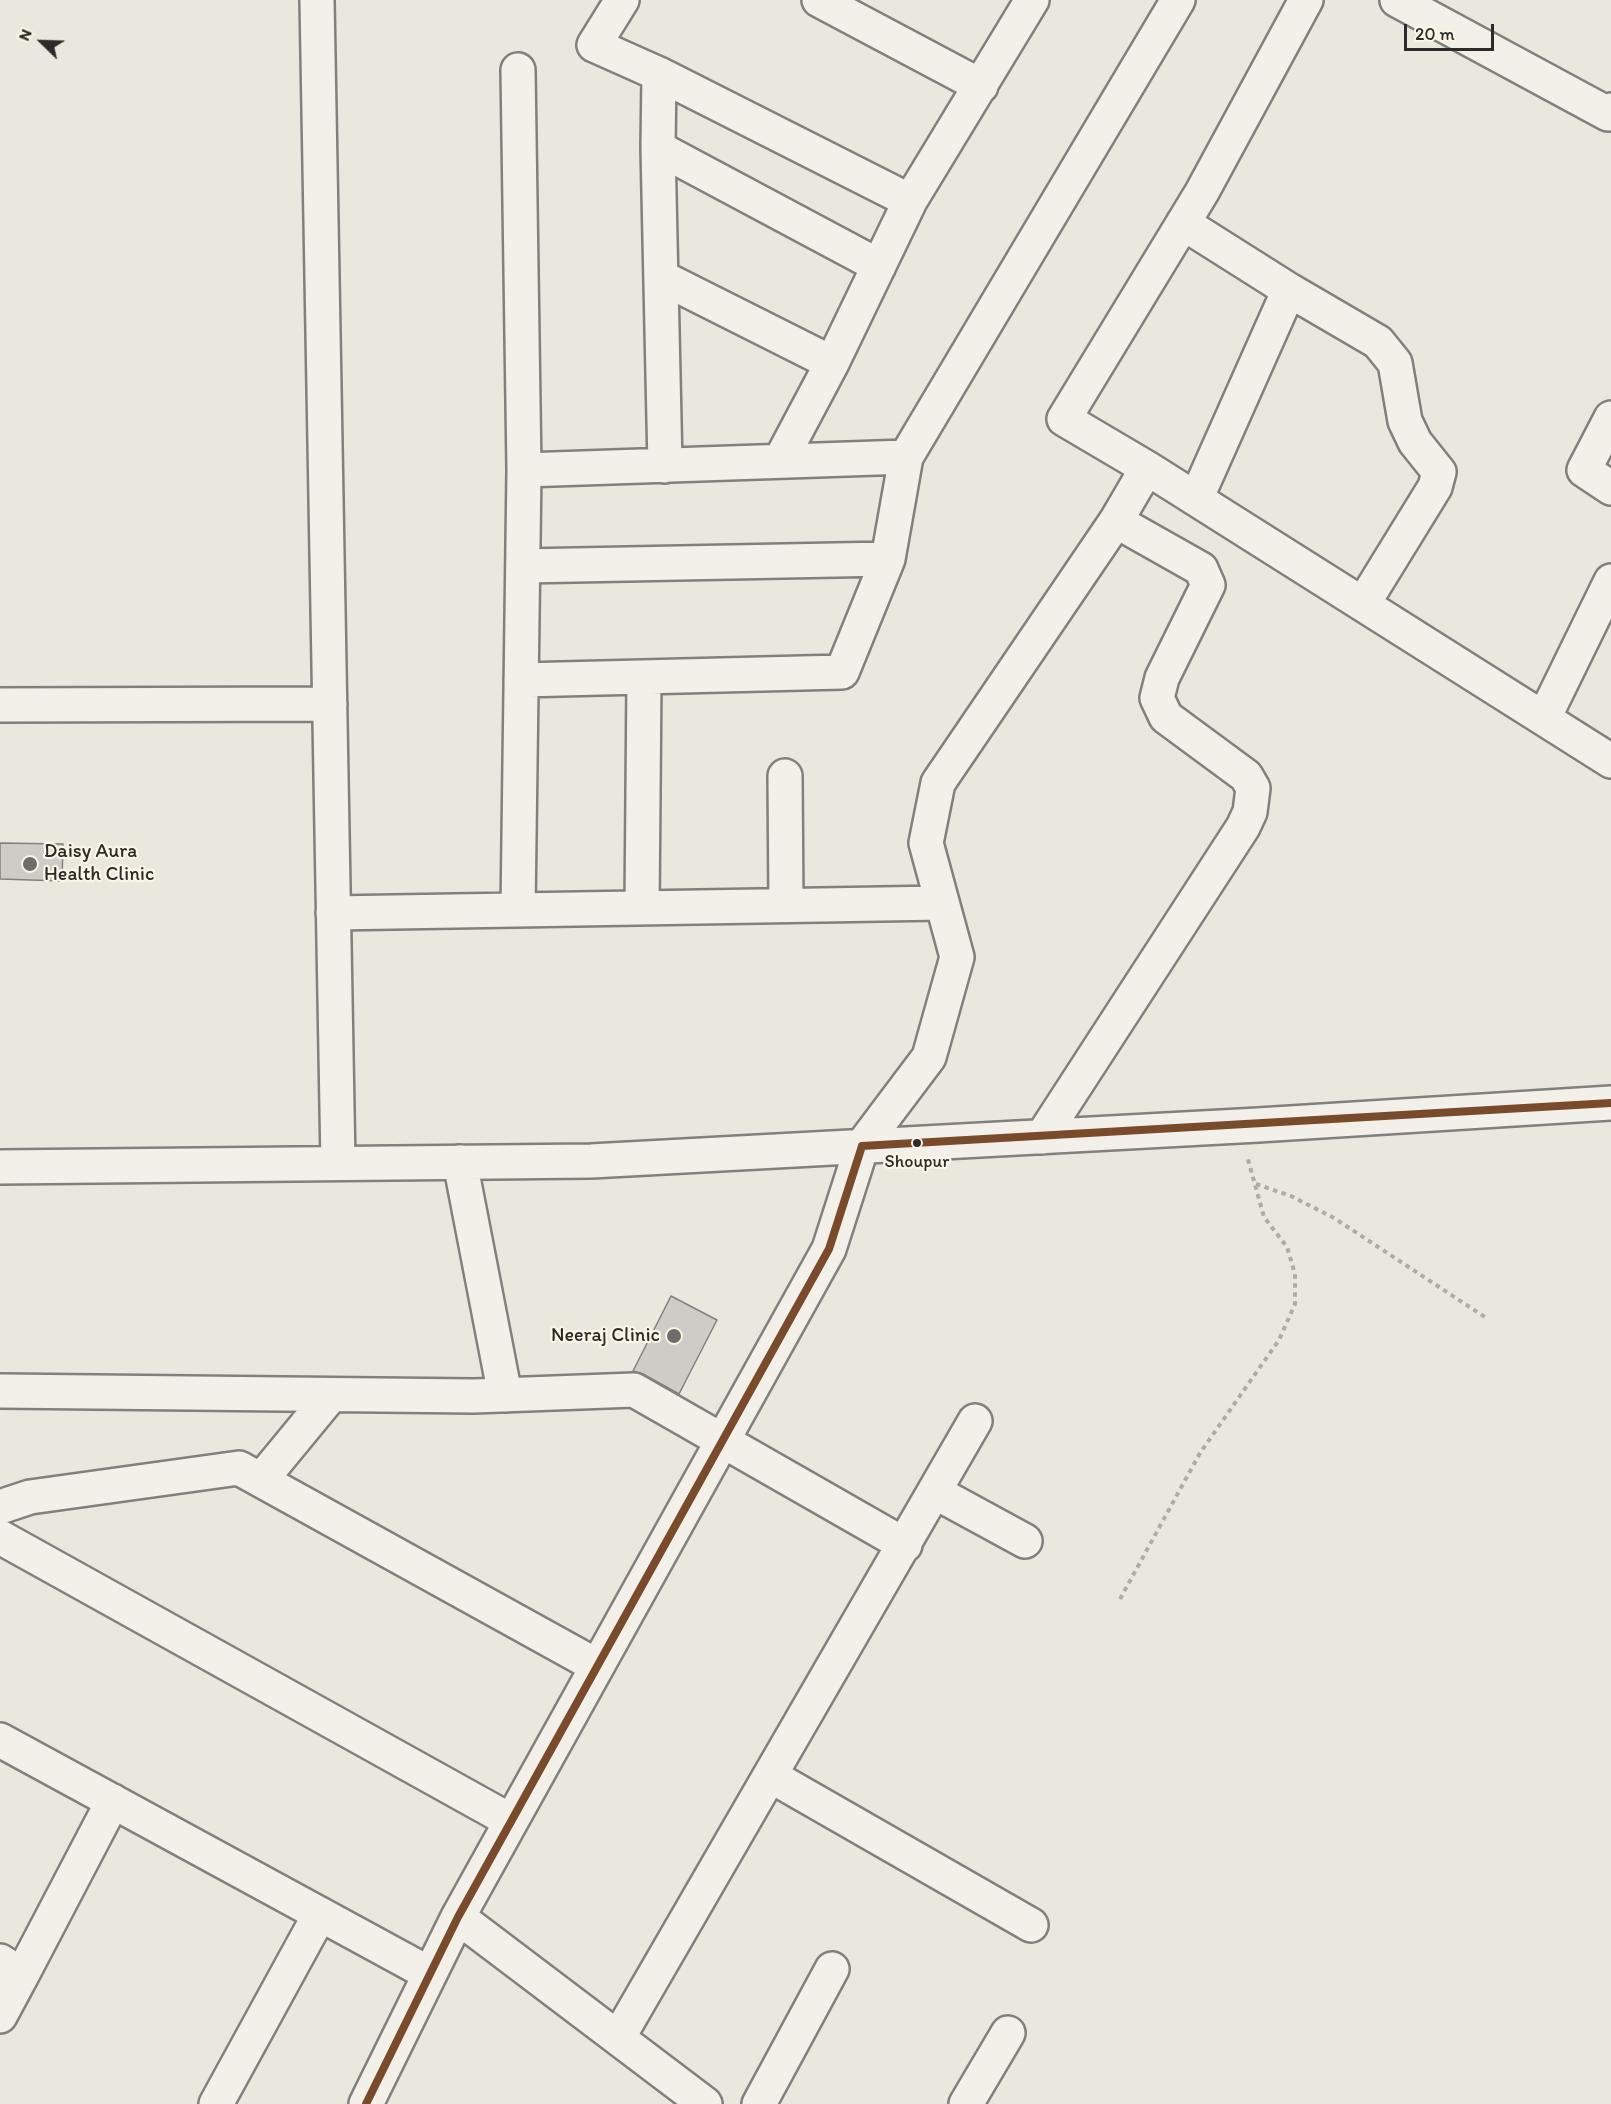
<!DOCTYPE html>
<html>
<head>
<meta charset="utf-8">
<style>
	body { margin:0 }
	#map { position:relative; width:1611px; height:2104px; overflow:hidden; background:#eae7df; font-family:Itim,sans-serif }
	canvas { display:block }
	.north { position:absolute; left:12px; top:12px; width:60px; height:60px; -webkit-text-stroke:4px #fcf5e5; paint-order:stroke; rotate:293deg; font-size:16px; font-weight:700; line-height:24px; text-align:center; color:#2b2b2b }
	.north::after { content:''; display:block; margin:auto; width:21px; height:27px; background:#2b2b2b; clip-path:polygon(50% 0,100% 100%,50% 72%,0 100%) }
	.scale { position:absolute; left:1404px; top:24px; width:90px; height:27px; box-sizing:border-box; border:3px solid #2b2b2b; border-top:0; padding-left:8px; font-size:18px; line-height:21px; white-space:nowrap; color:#2b2b2b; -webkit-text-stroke:4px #fcf5e5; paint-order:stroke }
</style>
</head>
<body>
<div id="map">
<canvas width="1611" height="2104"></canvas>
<div class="north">N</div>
<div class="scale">20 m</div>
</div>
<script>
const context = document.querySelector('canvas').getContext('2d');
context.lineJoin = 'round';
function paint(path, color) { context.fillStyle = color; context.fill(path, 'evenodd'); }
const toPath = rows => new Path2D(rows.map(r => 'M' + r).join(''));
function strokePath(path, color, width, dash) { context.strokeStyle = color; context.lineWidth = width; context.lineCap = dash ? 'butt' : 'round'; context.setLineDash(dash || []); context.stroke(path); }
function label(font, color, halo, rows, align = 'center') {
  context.font = font + ' Itim,sans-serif'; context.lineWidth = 4.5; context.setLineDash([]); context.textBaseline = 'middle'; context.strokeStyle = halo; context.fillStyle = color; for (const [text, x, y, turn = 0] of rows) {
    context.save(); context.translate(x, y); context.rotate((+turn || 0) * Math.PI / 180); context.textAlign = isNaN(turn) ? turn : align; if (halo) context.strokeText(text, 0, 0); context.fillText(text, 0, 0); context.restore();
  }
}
const building = toPath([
	[0,843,63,844,62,881,0,879,0,843],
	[671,1296,717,1320,679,1394,643,1374,633,1371,671,1296]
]);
paint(building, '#ceccc6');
strokePath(building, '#81807c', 1.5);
const minor = toPath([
	[317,0,338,1163],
	[622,0,594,45,659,74,910,201],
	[819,0,981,86],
	[1397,0,1608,114,1611,110],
	[659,74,658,148,665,466],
	[658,148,879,266],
	[1183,223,1289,290,1196,499],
	[661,277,832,363],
	[1289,290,1378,342,1395,363,1405,421,1415,442,1439,472,1435,487,1363,604],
	[1611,418,1584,470,1611,488],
	[780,461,832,363,910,201,1032,0],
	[1147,468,1611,761],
	[524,470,906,457],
	[523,566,888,559],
	[521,680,842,672,888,559,906,457,1178,0],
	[0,705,330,704],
	[1544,718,1611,581],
	[785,776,786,905],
	[642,908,644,678],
	[518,910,524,470,518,70],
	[333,913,942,903],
	[1042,1137,1243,827,1250,812,1253,788,1246,776,1166,717,1157,698,1162,678,1208,585,1201,569,1116,521],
	[460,1162,505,1395],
	[0,1167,591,1161,1258,1125,1611,1103],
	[0,1391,474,1396,634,1390,905,1545],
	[261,1480,331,1395],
	[935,1492,1025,1541],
	[0,1507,30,1497,239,1468,597,1666],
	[0,1537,511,1821],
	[0,1740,430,1974],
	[771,1776,1031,1925],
	[458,1917,705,2104],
	[0,1961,22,1975,0,2016],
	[22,1975,113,1801],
	[618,2038,975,1421],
	[216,2104,320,1914],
	[366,2104,458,1917,829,1249,862,1146,929,1057,957,957,926,843,938,783,1116,521,1147,468,1064,419,1202,192,1306,0],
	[759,2104,832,1969],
	[966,2104,1008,2033]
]);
strokePath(minor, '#81807c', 38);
strokePath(toPath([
	[1256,1184,1291,1196,1334,1218,1488,1319],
	[1120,1599,1200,1453,1279,1340,1295,1304,1295,1274,1287,1247,1264,1217,1247,1156]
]), '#aeaca9', 4, [4.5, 4.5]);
strokePath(minor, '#f3f0ea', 33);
strokePath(toPath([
	[862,1146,1611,1103],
	[366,2104,458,1917,829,1249,862,1146]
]), '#7a4b2a', 8);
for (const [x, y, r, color] of [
	[30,864,8,"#6e6d6a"],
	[917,1143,5,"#2b2b2b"],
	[674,1336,8,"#6e6d6a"]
]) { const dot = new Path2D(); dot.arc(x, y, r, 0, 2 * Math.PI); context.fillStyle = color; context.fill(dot); strokePath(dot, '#fcf5e5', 2); }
label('18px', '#2b2b2b', '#fcf5e5', [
	["Shoupur",917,1162]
]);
label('20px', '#2b2b2b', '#fcf5e5', [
	["Daisy Aura",44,852],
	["Health Clinic",44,875],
	["Neeraj Clinic",660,1336,"right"]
], 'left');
</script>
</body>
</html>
